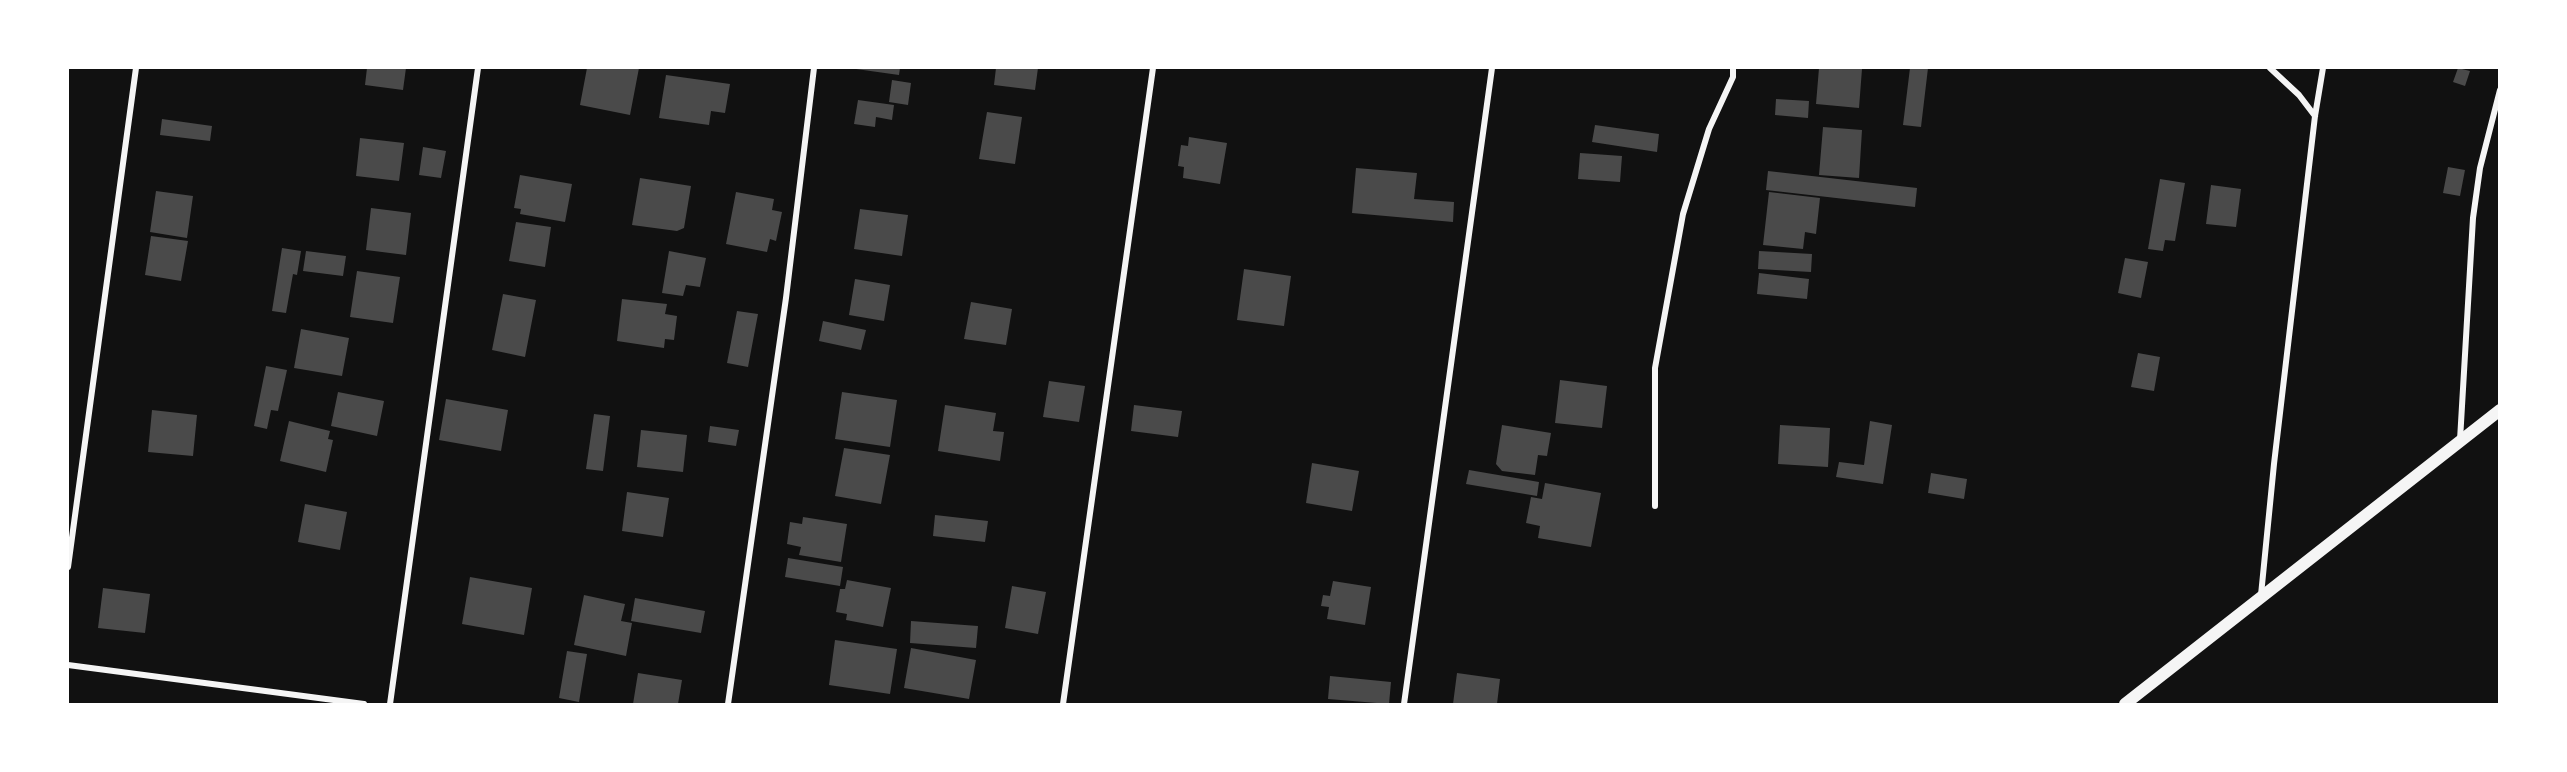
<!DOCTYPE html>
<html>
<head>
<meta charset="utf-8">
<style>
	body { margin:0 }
	#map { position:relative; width:2567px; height:772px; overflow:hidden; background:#111; font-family:"Roboto Condensed",sans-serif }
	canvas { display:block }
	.frame { position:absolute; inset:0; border:69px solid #fff; pointer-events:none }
</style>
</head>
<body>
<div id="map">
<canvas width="2567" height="772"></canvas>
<div class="frame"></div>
</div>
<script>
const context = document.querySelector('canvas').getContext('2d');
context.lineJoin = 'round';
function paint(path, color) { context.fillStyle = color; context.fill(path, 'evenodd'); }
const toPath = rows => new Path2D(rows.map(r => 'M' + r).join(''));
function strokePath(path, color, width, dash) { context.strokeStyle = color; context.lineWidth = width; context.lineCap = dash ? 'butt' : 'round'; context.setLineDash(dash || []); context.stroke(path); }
paint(toPath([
	[367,68,406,68,403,90,365,85],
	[587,68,639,68,630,115,580,105],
	[849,68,900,68,899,75],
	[996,68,1038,68,1035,90,994,85],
	[1819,68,1862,69,1859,108,1816,104],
	[1910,68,1928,68,1921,127,1903,125],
	[2458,68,2470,71,2465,86,2453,82],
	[666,75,730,84,725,113,711,111,709,125,659,118],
	[892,80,911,83,908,105,889,102],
	[1776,99,1809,101,1808,118,1775,115],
	[858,100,894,105,892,120,876,117,875,127,854,124],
	[987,112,1022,117,1015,164,979,159],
	[162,119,212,126,210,141,160,135],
	[1595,125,1659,134,1657,152,1592,142],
	[1823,127,1862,130,1859,178,1819,175],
	[1189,137,1227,143,1220,184,1183,178,1184,167,1178,166,1181,145,1188,146],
	[360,138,404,143,399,181,356,176],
	[423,147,446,151,441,178,419,175],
	[1580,153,1622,156,1620,182,1578,179],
	[2448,167,2465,170,2460,196,2443,193],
	[1356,168,1417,173,1414,199,1454,202,1453,222,1352,213],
	[1768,171,1917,188,1915,207,1766,190],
	[520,175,572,184,565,222,520,214,521,209,514,208],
	[640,178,691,186,684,228,677,231,632,225],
	[2160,179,2185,183,2175,241,2165,240,2163,251,2148,249],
	[2211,185,2241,189,2236,227,2206,224],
	[156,191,193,196,187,238,150,232],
	[736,192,774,199,772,210,782,212,776,241,770,239,767,252,726,244],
	[1769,192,1820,198,1816,234,1805,232,1803,249,1763,245],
	[371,208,411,213,406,255,366,250],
	[860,209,908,215,902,256,854,249],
	[516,222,551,227,545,267,509,261],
	[151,236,188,241,181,281,145,275],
	[282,248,301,251,297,275,293,274,286,313,272,311],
	[306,251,346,256,343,276,303,271],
	[669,251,706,258,700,287,686,285,683,296,662,293],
	[1759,251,1812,254,1811,272,1758,269],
	[2125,258,2148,262,2141,298,2118,293],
	[1244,269,1291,276,1284,326,1237,320],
	[357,271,400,277,393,323,350,317],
	[1759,273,1809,279,1807,299,1757,294],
	[855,279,890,285,884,321,849,315],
	[503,294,536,300,525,357,492,350],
	[622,299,667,304,665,314,677,316,674,340,665,339,664,348,617,341],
	[971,302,1012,309,1006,345,964,339],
	[737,311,758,314,748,367,727,363],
	[823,321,866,330,861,350,819,341],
	[301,329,349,338,342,376,294,368],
	[2138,353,2160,357,2154,391,2131,387],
	[266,366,287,370,278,411,271,410,267,429,254,426],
	[1560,380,1607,386,1602,428,1555,423],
	[1049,381,1085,386,1079,422,1043,417],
	[338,392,384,401,377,436,331,426],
	[842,392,897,400,890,447,835,439],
	[446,399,508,410,501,451,439,440],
	[945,405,996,413,993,431,1004,432,1000,461,938,451],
	[1134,405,1182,411,1178,437,1131,431],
	[152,410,197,415,193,456,148,452],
	[594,414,610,416,603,471,586,469],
	[289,421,330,431,328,439,333,440,326,472,280,461],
	[1870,421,1892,425,1883,484,1836,477,1839,462,1864,465],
	[1502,425,1551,433,1547,456,1538,455,1535,475,1502,471,1496,464],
	[1780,425,1830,428,1828,467,1778,464],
	[710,426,739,430,736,446,708,442],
	[641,430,687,435,683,472,637,467],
	[844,448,890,455,881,504,835,496],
	[1312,463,1359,471,1352,511,1306,503],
	[1469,470,1539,482,1537,496,1466,484],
	[1931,473,1967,479,1964,499,1928,493],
	[1545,483,1601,493,1591,547,1538,538,1540,526,1526,523,1531,497,1542,499],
	[627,492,669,498,663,537,622,531],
	[305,504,347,512,340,550,298,542],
	[935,515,988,521,985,542,933,536],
	[803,517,847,524,841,562,799,555,801,547,787,544,790,522,802,524],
	[788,558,843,567,840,586,785,577],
	[470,577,532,588,524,635,462,624],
	[847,580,891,588,883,627,846,620,847,614,836,612,840,589,845,589],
	[1333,581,1371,587,1365,625,1327,619,1329,607,1321,606,1323,595,1330,596],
	[1012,586,1046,592,1038,634,1005,628],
	[103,588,150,594,145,633,98,628],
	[584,595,625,604,621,621,632,623,626,656,574,645],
	[635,598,705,611,701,633,631,621],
	[911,621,978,626,976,648,910,643],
	[835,640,897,649,890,694,829,685],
	[911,648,976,660,969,699,904,688],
	[567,651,587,654,579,702,559,698],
	[638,673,682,680,678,704,633,704],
	[1457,673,1500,679,1497,704,1453,704],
	[1330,676,1391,682,1389,704,1328,699]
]), '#4a4a4a');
strokePath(toPath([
	[2270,68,2299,95,2315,116],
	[2460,440,2473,218,2480,168,2500,90],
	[1655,506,1655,368,1683,214,1709,129,1733,77,1733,68],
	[68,567,136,68],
	[2261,595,2274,464,2315,116,2323,68],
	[68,665,364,704],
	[390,704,478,68],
	[728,704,786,298,814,68],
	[1063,704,1153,68],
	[1404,704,1492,68]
]), '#f5f5f5', 6);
strokePath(toPath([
	[2125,704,2500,410]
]), '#f5f5f5', 12);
</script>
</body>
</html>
